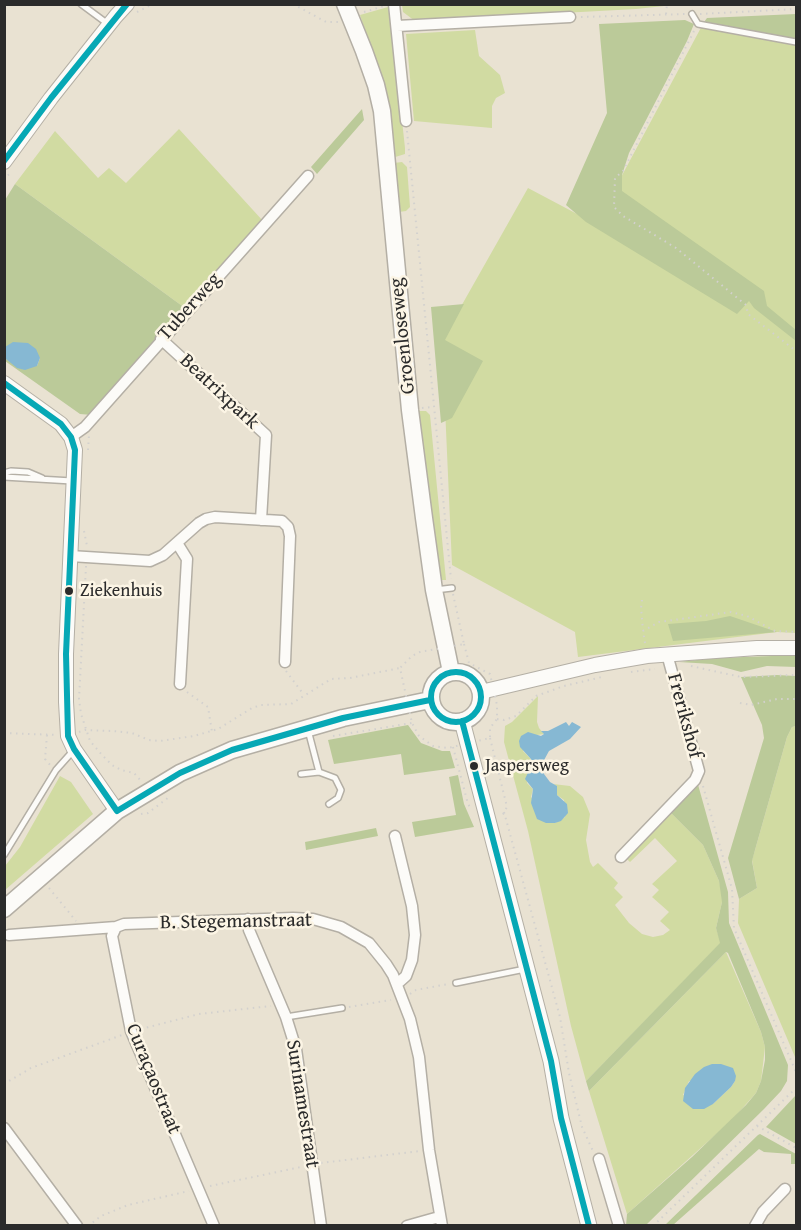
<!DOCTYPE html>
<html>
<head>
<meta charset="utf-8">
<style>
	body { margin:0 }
	#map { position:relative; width:801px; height:1230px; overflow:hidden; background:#e9e2d2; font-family:"Gentium Book Plus",serif }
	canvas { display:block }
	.frame { position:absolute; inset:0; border:6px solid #2b2b2b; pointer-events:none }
</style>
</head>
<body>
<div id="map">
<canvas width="801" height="1230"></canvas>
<div class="frame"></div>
</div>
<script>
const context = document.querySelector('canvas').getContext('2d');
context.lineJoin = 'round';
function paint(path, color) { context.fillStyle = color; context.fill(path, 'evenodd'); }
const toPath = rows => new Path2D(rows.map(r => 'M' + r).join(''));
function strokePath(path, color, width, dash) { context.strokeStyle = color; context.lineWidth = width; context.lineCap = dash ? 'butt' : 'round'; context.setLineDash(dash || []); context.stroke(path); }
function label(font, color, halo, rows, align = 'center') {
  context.font = font + ' "Gentium Book Plus",serif'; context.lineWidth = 5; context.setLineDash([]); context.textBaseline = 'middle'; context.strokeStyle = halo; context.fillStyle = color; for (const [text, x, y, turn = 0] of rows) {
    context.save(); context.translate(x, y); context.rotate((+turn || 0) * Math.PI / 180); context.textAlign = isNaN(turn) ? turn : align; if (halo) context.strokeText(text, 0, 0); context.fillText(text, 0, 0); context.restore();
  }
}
paint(toPath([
	[402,5,664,5,664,6,636,9,415,21,403,12],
	[388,7,390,10,405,148,405,154,392,158,382,82,360,15],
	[704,22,796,39,796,633,777,632,578,657,575,632,452,565,442,340,528,188,596,224],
	[475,30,479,56,500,75,505,93,496,98,492,106,492,128,414,121,406,34],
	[179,129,263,221,185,308,15,184,55,131,98,178,109,168,126,183],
	[402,162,407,167,410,207,406,211,399,212,394,163],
	[417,411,426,411,430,415,446,580,442,580,439,577],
	[538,696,537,722,539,728,544,734,537,735,523,751,531,759,532,764,527,783,533,789,531,797,555,823,565,817,564,800,557,795,557,786,553,784,570,786,583,797,590,814,586,840,590,862,593,867,598,863,618,883,614,888,623,897,615,905,629,923,642,934,653,937,663,935,670,930,660,921,669,912,652,897,659,890,652,884,677,861,655,838,630,862,625,857,669,811,703,845,719,881,722,893,722,902,716,928,721,943,586,1081,571,1026,528,831,504,742,505,726,512,722],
	[796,726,796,1056,795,1057,738,923,739,899,757,888,752,860,755,850,787,737,792,727],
	[60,776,71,782,93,814,5,890,5,866,20,847],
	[726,952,761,1032,765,1047,761,1081,756,1093,732,1120,627,1214,589,1091],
	[689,1081,735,1081,731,1087,713,1104,683,1095]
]), '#d1dba2');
paint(toPath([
	[796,14,796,39,704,22,707,18],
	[685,20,694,24,687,41,629,153,622,175,622,191,764,291,767,306,796,330,796,341,754,308,749,301,737,314,586,222,566,205,607,113,599,24],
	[362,109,364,120,317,174,311,167],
	[15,184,185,308,92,415,80,414,5,361,5,354,6,359,37,366,40,358,5,347,5,350,5,200],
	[464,304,445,340,483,361,452,418,441,423,431,307],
	[730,616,777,632,673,641,668,624,706,621],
	[772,656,796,656,796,667,767,666,741,672,712,664,679,662,715,658],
	[777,675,796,676,796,726,792,727,787,737,755,850,752,861,757,888,739,899,728,858,764,738,762,725,741,677],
	[408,725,421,743,442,751,450,751,455,768,404,775,401,754,334,764,328,740],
	[458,775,464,804,474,827,415,837,412,822,456,815,449,777],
	[697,781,728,892,729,923,788,1065,787,1081,781,1091,764,1109,647,1224,645,1225,626,1226,627,1214,692,1157,746,1105,756,1093,761,1081,765,1060,765,1047,761,1032,728,953,726,952,589,1091,586,1081,720,943,716,928,722,902,719,881,703,845,669,811],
	[376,828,378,836,306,850,305,842],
	[796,1095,796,1144,766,1127],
	[760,1134,796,1154,796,1167,795,1164,791,1164,791,1154,764,1152,759,1149,673,1225,665,1225,758,1135]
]), '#bbca99');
paint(toPath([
	[13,342,28,343,36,349,40,358,37,366,25,370,17,368,6,359,5,347],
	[566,722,569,726,572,722,581,727,570,739,549,751,543,762,544,774,550,782,557,786,557,795,567,804,568,813,561,821,555,823,546,823,537,819,531,803,533,789,525,779,532,764,531,759,520,747,519,741,521,736,528,732,541,736,544,734,541,731,548,731],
	[712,1064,721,1064,733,1068,736,1076,735,1081,731,1087,713,1104,704,1109,693,1109,683,1101,685,1088,695,1074,704,1067]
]), '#86b8d3');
const service = toPath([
	[81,4,108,24],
	[692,14,698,24,796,42],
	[4,473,11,471,28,472,42,478],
	[4,477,72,481],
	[435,590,452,588],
	[308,730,319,772,335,778,341,790,338,798,329,804],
	[301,774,319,772],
	[4,855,56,770,73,751],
	[456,983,525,969],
	[286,1017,342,1008]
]);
const minor = toPath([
	[394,4,406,121],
	[397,26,570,17],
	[161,339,266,435,261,520],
	[71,437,85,427,308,176],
	[177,543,187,559,180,684],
	[70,556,150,561,163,555,199,523,206,519,215,517,282,521,288,527,290,536,285,662],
	[395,836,412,906,415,935,412,960,406,976,397,984],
	[621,857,695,780,699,771,667,654],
	[248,919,249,930,286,1017,296,1049,321,1226],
	[116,927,112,936,131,1031,214,1226],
	[9,935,116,927,124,924,293,918,313,919,341,927,369,943,386,964,393,975,410,1019,419,1057,429,1150,442,1226],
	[4,1128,77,1226],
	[599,1159,619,1226],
	[407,1226,439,1217],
	[755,1226,763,1212,785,1189]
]);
const tertiary = toPath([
	[4,162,51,98,116,16,127,4],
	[4,383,61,424,71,437,75,450,66,654,66,702,68,736,74,749,117,811],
	[481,692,595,665,647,656,757,648,796,648]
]);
const secondary = toPath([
	[462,721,551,1061,561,1118,589,1226]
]);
const primary = toPath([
	[345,4,364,51,376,85,382,111,410,410,424,518,434,590,451,672],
	'431 697a25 25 0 1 1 50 0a25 25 0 1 1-50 0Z',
	[4,909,117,811,180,773,232,750,343,718,430,700]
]);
strokePath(service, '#b4afa5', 8);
strokePath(minor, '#b4afa5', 13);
strokePath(tertiary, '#b4afa5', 16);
strokePath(secondary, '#b4afa5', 17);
strokePath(primary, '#b4afa5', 19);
strokePath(toPath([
	[293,4,326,22,339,22],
	[137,12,153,4],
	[364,12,384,6],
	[666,14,667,4],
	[700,14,796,9],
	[581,17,686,14],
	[694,31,623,171,615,178,614,207,623,216,676,248,746,305,748,314,796,351],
	[407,131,451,579],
	[4,180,10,173],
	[422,408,433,407],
	[88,450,89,435],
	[84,531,87,546],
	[86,566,79,699,81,714,90,741,102,755,112,765,121,770,134,773,141,781],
	[453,594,464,644],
	[642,600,641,608,643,630],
	[645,643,643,631,659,622,731,612,747,616,775,631,796,632],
	[464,644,469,663,490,674,497,705,497,719,490,728,490,738,448,748,433,746,419,736,412,723,400,668,412,656,420,652,464,644],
	[691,666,741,677,796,675],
	[286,671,304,695],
	[631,672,655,669],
	[187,692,208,707,212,732],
	[740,703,751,705,777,699,796,699],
	[497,719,504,720,516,716,536,696,564,686,602,677],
	[79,732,85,730,113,731,132,733,149,740,160,741,194,736,218,729,252,708,261,705,291,704,331,679,350,678,400,668],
	[4,733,57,735],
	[47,735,45,759,51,766],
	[333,736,412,723],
	[490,738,507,807,501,818],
	[453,747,468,804,470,807],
	[703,786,732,889,734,928,796,1072],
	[504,812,560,1017,569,1073,582,1127,593,1151],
	[141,814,148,813,169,797],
	[49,888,76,921],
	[410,994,416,990,448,984],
	[349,1007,391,1000],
	[141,1029,199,1014,271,1006],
	[4,1084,31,1068,122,1035],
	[757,1126,796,1148],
	[321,1163,420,1151],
	[210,1186,301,1167],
	[88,1226,101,1216,128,1205,189,1191],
	[653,1226,796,1088]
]), '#d3d1ce', 2, [1.5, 4.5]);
strokePath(service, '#fcfbf8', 5);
strokePath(minor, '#fcfbf8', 10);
strokePath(tertiary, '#fcfbf8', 14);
strokePath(secondary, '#fcfbf8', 15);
strokePath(primary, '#fcfbf8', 16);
strokePath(toPath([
	[4,161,51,98,127,4],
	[4,383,61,424,71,437,75,450,66,654,68,736,74,749,117,811],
	'431 697a25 25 0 1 1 50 0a25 25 0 1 1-50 0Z',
	[462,721,551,1061,561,1118,589,1226],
	[117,811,180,773,232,750,343,718,430,700]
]), '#06a8b5', 6);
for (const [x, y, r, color] of [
	[69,591,5,"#2b2b2b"],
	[474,766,5,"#2b2b2b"]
]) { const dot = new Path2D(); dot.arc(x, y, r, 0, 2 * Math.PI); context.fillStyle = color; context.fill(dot); strokePath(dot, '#fcf5e5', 2); }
label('18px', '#2b2b2b', '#fcf5e5', [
	["Ziekenhuis",80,591],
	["Jaspersweg",485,766]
], 'left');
label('20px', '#2b2b2b', '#fcf5e5', [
	["Tuberweg",190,307,-48],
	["Groenloseweg",403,336,-96],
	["Beatrixpark",219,392,43],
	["Frerikshof",684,716,75],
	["B. Stegemanstraat",236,922,-1],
	["Curaçaostraat",153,1079,68],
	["Surinamestraat",302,1104,81]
]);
</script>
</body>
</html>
